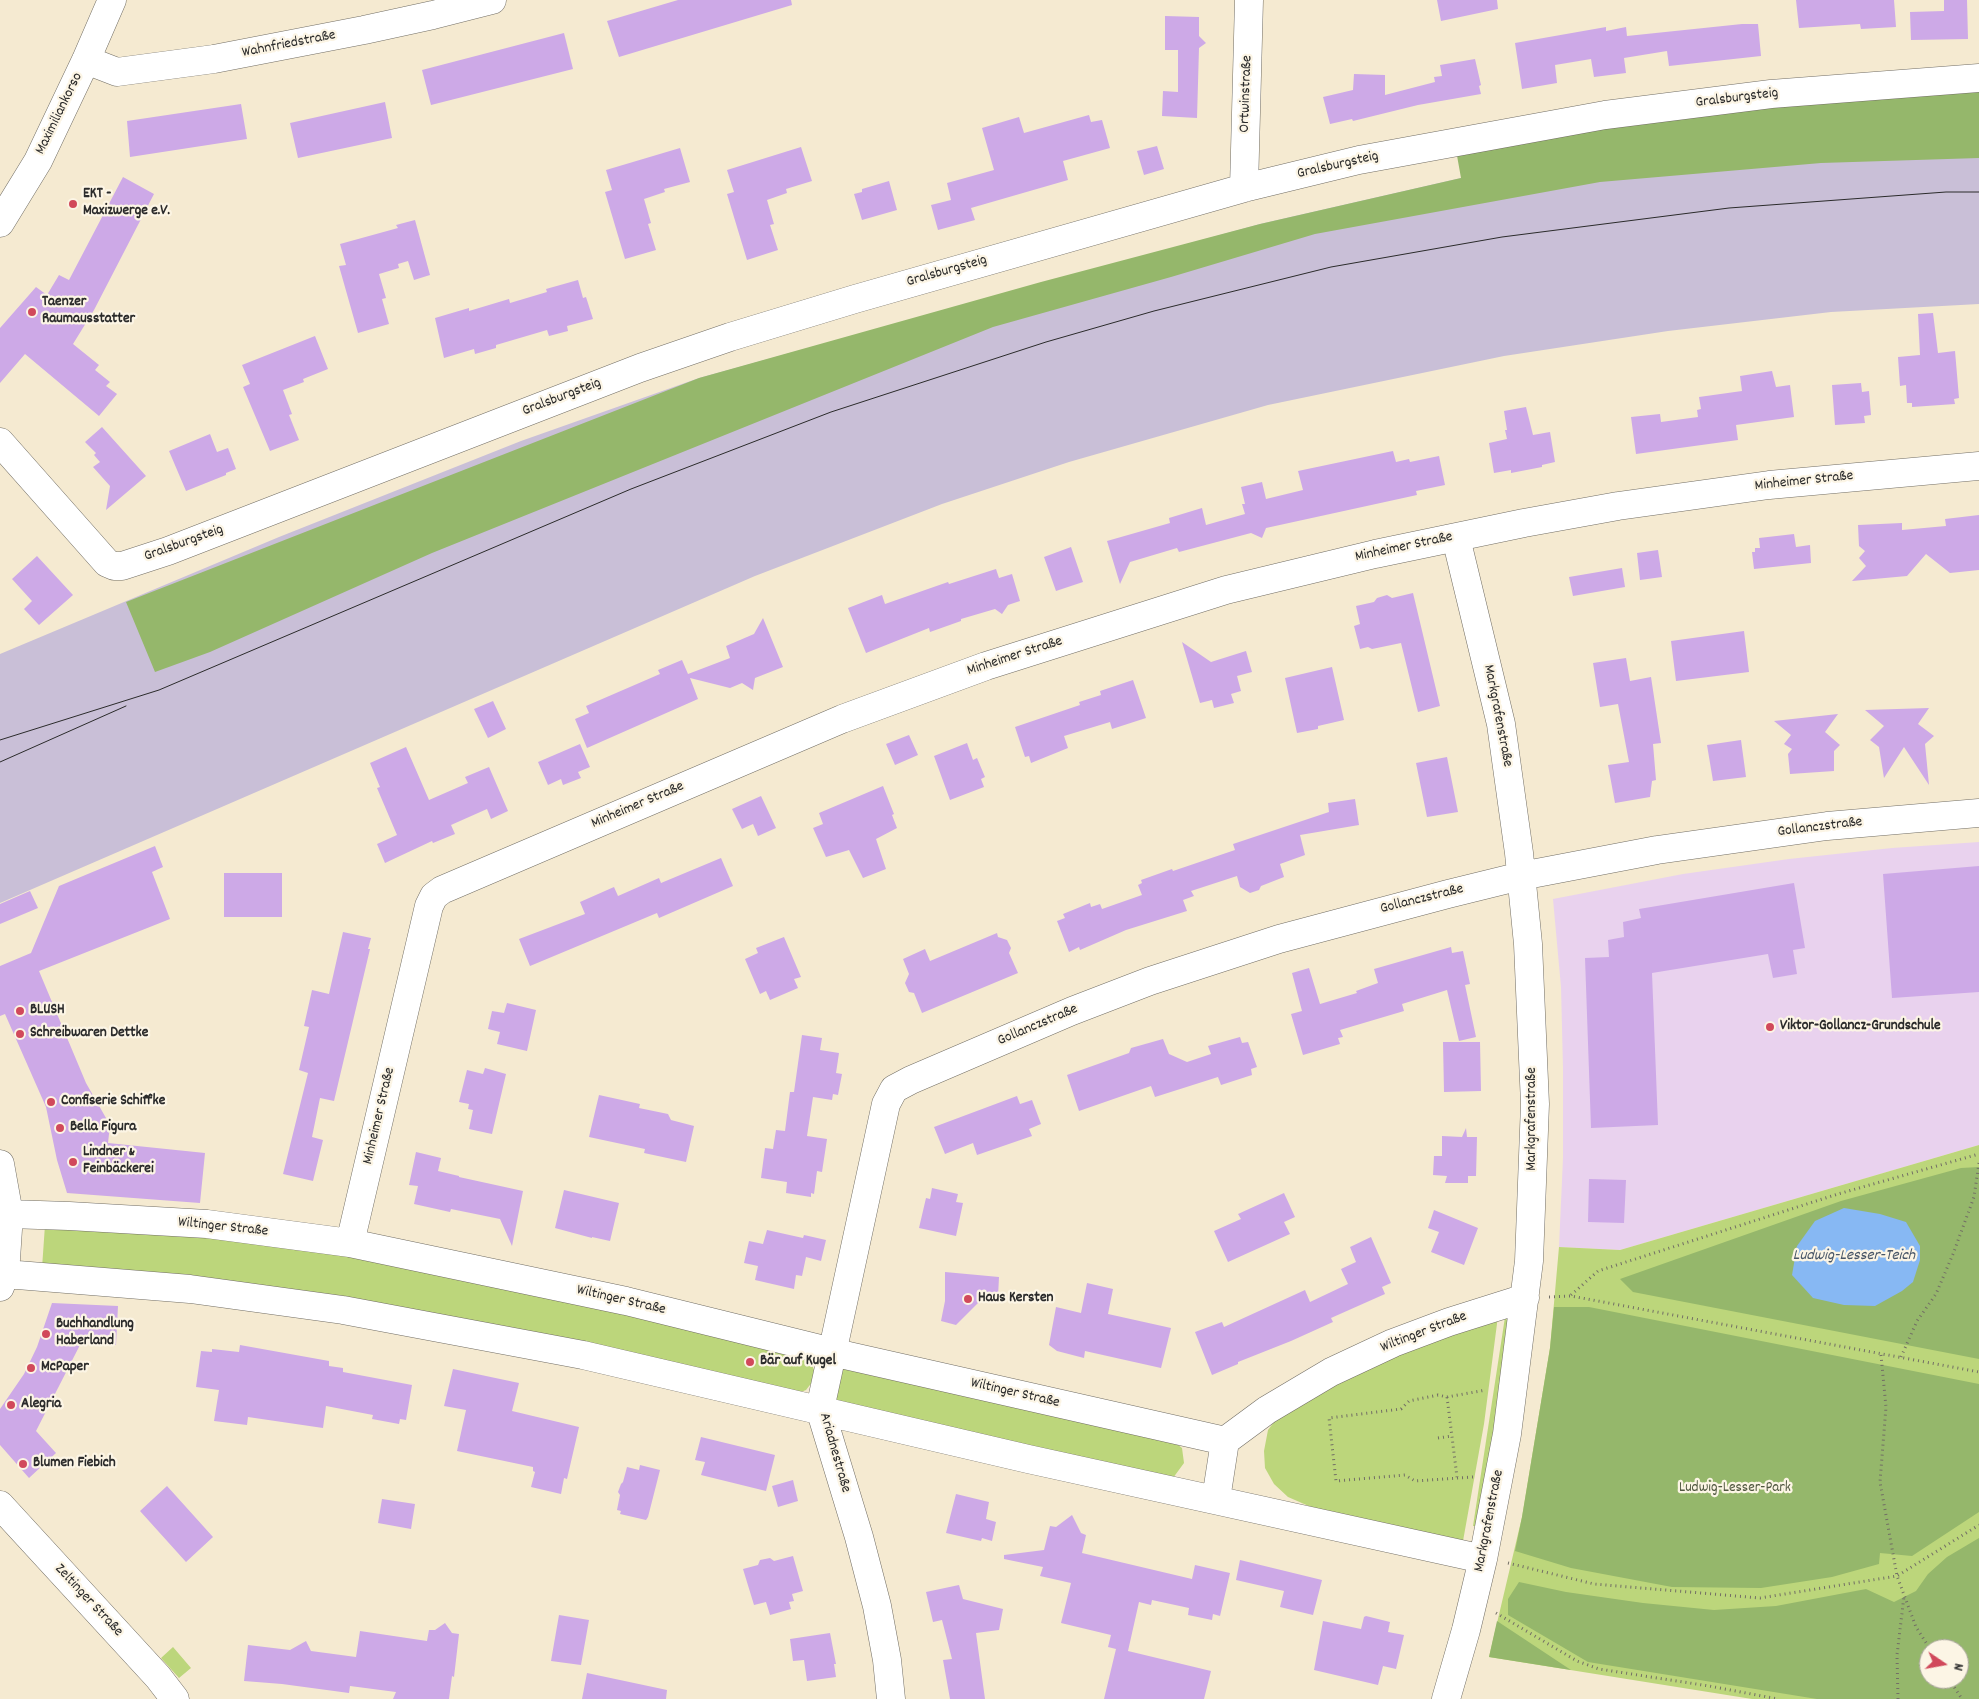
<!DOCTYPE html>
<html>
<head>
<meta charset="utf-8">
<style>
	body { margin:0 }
	#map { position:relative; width:1979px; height:1699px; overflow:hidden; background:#f5ead1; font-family:Dekko,sans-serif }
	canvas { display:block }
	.north { position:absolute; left:1919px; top:1639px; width:50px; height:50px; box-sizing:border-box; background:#fcf5e5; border:1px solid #a8a49b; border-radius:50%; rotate:102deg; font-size:14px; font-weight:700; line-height:20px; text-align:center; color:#2b2b2b }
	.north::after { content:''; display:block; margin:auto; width:18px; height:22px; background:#d1495b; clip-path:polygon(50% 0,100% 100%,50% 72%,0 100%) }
</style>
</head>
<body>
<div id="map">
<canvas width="1979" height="1699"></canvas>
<div class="north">N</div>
</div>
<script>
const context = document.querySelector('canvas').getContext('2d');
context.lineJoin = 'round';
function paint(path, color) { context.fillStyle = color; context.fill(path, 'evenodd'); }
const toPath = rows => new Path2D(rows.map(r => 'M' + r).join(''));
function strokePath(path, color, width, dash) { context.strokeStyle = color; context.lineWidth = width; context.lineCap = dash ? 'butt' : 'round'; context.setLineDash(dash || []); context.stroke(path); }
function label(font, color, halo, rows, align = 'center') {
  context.font = font + ' Dekko,sans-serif'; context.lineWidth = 4.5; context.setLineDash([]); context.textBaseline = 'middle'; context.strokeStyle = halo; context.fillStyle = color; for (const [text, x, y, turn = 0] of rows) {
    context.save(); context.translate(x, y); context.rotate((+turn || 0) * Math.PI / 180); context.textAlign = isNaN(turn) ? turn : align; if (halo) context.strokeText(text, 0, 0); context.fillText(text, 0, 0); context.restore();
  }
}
paint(toPath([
	[1979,842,1979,1145,1620,1250,1559,1247,1563,1158,1563,1068,1561,987,1553,899,1683,874,1789,859,1892,848]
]), '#e9d2ee');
paint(toPath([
	[1979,115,1979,304,1831,312,1668,331,1504,356,1268,405,1069,462,942,504,755,576,0,903,0,654,279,537,521,441,699,378,1260,224,1461,178]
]), '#c9bfd7');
paint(toPath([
	[1979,1145,1979,1699,1752,1699,1489,1657,1522,1517,1550,1348,1559,1247,1620,1250],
	[1929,1649,1959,1649,1959,1679,1929,1679],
	[45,1225,280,1243,583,1303,810,1359,814,1370,813,1381,806,1390,793,1395,42,1268],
	[1498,1316,1484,1424,1463,1541,1311,1507,1288,1497,1274,1484,1265,1468,1264,1451,1268,1430,1283,1410,1382,1359],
	[1505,1317,1510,1324,1510,1333,1478,1526,1473,1526],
	[846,1367,1171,1439,1182,1448,1184,1463,1173,1478,1159,1480,837,1400,832,1392,837,1374],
	[173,1647,191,1668,179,1678,161,1658]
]), '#bcd67b');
paint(toPath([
	[1979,85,1979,158,1821,163,1600,182,1315,234,1171,277,993,327,432,553,210,652,155,672,126,602,699,378,1041,282,1260,224,1461,178,1456,150,1606,125],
	[1979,1167,1979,1359,1633,1292,1620,1279,1841,1201,1961,1168],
	[1554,1307,1589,1307,1979,1384,1979,1512,1912,1556,1880,1553,1879,1564,1832,1577,1761,1588,1672,1587,1571,1568,1515,1551,1522,1517,1550,1348],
	[1979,1538,1979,1699,1817,1699,1588,1662,1508,1615,1508,1599,1519,1582,1566,1592,1643,1603,1714,1610,1776,1606,1866,1589,1894,1602,1916,1591,1928,1574,1947,1557],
	[1929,1649,1959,1649,1959,1679,1929,1679],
	[1497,1621,1571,1670,1489,1657]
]), '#95b76b');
paint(toPath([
	[1844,1208,1880,1214,1906,1222,1920,1246,1920,1260,1913,1282,1902,1291,1875,1306,1844,1305,1813,1298,1792,1275,1797,1246,1815,1221]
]), '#87b8f3');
paint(toPath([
	[678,0,791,0,792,5,619,57,607,21],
	[1437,0,1497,0,1498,9,1441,21],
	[1796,0,1894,0,1896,27,1861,29,1860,24,1799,28],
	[1944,0,1967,0,1968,39,1911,40,1910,12,1944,11],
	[1165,16,1199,17,1199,36,1206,43,1199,48,1197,118,1162,116,1163,91,1178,92,1178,50,1165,50],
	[1742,24,1758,24,1761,56,1669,66,1667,51,1624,58,1626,73,1594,77,1591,59,1555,65,1557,83,1522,89,1515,43,1606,27,1606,31,1626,27,1627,36],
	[564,33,573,69,431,105,422,70],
	[1475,59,1481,85,1479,86,1481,94,1418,105,1353,121,1352,119,1330,124,1323,97,1353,90,1354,74,1385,75,1385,95,1435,82,1434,77,1442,76,1440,65],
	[385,102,392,138,298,158,290,123],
	[241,104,247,139,130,157,127,121],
	[1089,115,1091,122,1102,120,1110,148,1063,161,1068,180,971,208,975,220,938,230,931,205,951,200,947,183,994,170,982,128,1019,117,1024,133],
	[1157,146,1164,169,1144,175,1137,151],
	[801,147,812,181,786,189,787,193,767,200,774,224,770,225,778,250,747,260,727,194,734,192,727,170],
	[680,148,690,182,664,189,665,192,644,199,651,223,648,224,656,250,625,259,605,192,612,190,606,170],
	[123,177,154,194,94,310,73,344,99,365,95,370,110,382,106,386,117,394,99,416,25,354,0,383,0,328,36,287,47,295,59,275,69,280],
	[889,181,897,210,862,220,854,194,862,192,862,189],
	[415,220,430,275,414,280,408,261,398,264,399,268,379,274,386,298,382,299,389,324,358,333,339,266,346,265,340,244,398,228,396,225],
	[578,280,583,298,586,297,593,319,567,326,568,331,549,336,547,330,496,345,496,348,475,354,474,349,444,358,435,318,469,308,469,311,509,299,510,303,547,292,546,289],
	[1933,313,1938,353,1955,351,1959,398,1954,399,1955,404,1912,407,1912,403,1907,403,1906,385,1900,386,1898,357,1920,355,1918,314],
	[315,336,328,369,303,379,304,382,283,390,292,414,289,415,299,440,270,451,243,387,250,384,242,365],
	[1772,371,1776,387,1790,385,1794,417,1736,425,1738,440,1636,454,1631,417,1660,414,1661,422,1698,417,1697,410,1701,409,1699,397,1742,391,1740,376],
	[1861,383,1862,392,1869,391,1871,415,1864,416,1865,423,1835,425,1832,385],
	[1526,407,1533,435,1550,432,1555,462,1542,465,1542,467,1511,473,1511,470,1494,473,1489,443,1507,439,1505,430,1507,430,1504,411],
	[102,427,146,476,106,510,110,486,93,467,100,462,94,455,96,453,85,442],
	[210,434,217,452,228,448,236,469,226,473,226,475,186,491,169,451],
	[1393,451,1396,462,1409,459,1410,462,1439,456,1445,485,1416,491,1417,495,1266,528,1262,538,1251,533,1179,552,1177,548,1130,562,1120,584,1107,541,1170,523,1169,518,1202,508,1206,525,1245,514,1242,504,1245,504,1241,487,1262,482,1266,499,1303,490,1298,471],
	[1979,515,1979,570,1950,573,1926,554,1907,576,1852,581,1866,566,1859,558,1865,551,1859,546,1858,525,1902,523,1902,530,1946,526,1945,519],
	[1794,534,1796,547,1810,545,1811,563,1754,569,1752,552,1755,552,1755,548,1760,548,1759,538],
	[1071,547,1083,582,1056,591,1044,557],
	[1658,550,1662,577,1640,580,1637,553],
	[37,556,73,595,39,625,24,609,32,601,12,579],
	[1622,568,1625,587,1573,596,1569,577],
	[996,569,999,578,1012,574,1020,601,1008,605,1002,614,995,609,961,619,961,621,930,632,929,628,866,653,848,608,882,595,885,604,948,582,949,584],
	[1413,593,1440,706,1418,712,1401,643,1372,649,1368,647,1360,649,1354,626,1360,624,1356,606,1374,602,1377,598,1387,595,1392,598],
	[763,618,783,667,755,678,753,690,742,683,730,688,690,678,698,699,587,748,575,719,589,713,586,706,660,674,658,670,682,660,688,674,730,658,726,646,754,634],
	[1744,631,1749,672,1676,681,1671,641],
	[1182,642,1211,662,1246,651,1252,672,1237,676,1241,691,1231,694,1234,703,1214,708,1212,700,1200,703],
	[1626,658,1630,681,1651,677,1661,743,1653,744,1656,780,1652,781,1650,797,1615,803,1608,765,1629,762,1618,704,1600,707,1593,663],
	[1332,667,1344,720,1318,726,1318,729,1297,733,1285,678],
	[1133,680,1146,718,1112,729,1110,722,1064,736,1068,748,1031,763,1029,756,1025,757,1015,727,1080,705,1079,702,1101,695,1100,691],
	[493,701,506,729,488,738,474,709],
	[1929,708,1918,724,1934,736,1925,744,1929,785,1904,747,1884,778,1879,747,1870,740,1884,726,1865,710],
	[1838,714,1825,732,1840,745,1834,751,1834,771,1790,774,1788,754,1792,749,1784,744,1791,735,1774,721],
	[909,735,918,755,895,765,886,744],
	[1741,740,1746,777,1713,781,1707,745],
	[967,743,973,760,977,758,985,777,981,779,984,787,950,800,934,756],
	[580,744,590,767,578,772,581,778,563,785,561,779,548,785,538,762],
	[406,747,429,800,468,783,465,777,489,767,508,811,491,819,487,809,451,825,455,834,433,843,432,841,385,863,377,844,397,835,377,788,380,787,370,763],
	[1447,757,1458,812,1427,817,1416,763],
	[883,786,894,814,892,815,897,828,876,839,886,869,863,878,849,850,826,857,813,828,823,824,819,813],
	[761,796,776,828,758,836,753,824,742,829,732,809],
	[1355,799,1359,825,1300,835,1305,855,1280,864,1284,877,1261,886,1259,890,1250,893,1240,887,1237,876,1191,891,1194,896,1183,900,1187,911,1126,930,1080,950,1079,947,1069,952,1057,921,1065,918,1063,914,1090,903,1091,907,1100,904,1102,909,1142,895,1138,885,1142,883,1141,880,1172,869,1173,871,1235,850,1233,844,1329,812,1328,803],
	[155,846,163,867,152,872,170,919,39,971,86,1083,110,1125,108,1143,205,1153,200,1203,67,1193,57,1160,46,1107,5,1014,0,1016,0,966,31,953,59,886],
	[721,858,733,886,659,918,657,913,530,966,519,939,585,914,580,902,614,887,618,896,659,878,661,883],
	[1979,866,1979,992,1892,998,1883,874],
	[224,873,282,873,282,917,224,917],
	[1794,883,1805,948,1793,950,1797,974,1773,978,1768,954,1652,973,1658,1125,1591,1128,1585,958,1609,957,1608,940,1624,937,1623,922,1641,918,1639,909],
	[30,891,38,908,0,924,0,904],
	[343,932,371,938,368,949,370,949,334,1101,320,1098,312,1137,323,1140,313,1181,283,1174,308,1073,299,1070,309,1027,304,1026,312,990,329,994],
	[997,933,998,937,1007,940,1011,948,1009,953,1018,973,922,1013,914,993,909,992,905,983,909,974,903,959,925,949,930,961],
	[784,937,801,977,794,979,798,988,770,1000,766,991,760,994,745,959,758,953,756,948],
	[1451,947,1452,953,1463,951,1470,984,1465,985,1476,1037,1459,1041,1447,990,1402,1004,1404,1011,1340,1030,1343,1037,1338,1038,1340,1044,1303,1055,1291,1014,1302,1011,1292,973,1309,968,1320,1004,1357,993,1356,991,1378,983,1374,969],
	[507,1003,536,1010,527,1051,497,1044,500,1032,488,1029,492,1011,504,1013],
	[802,1035,822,1038,820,1050,839,1053,836,1073,842,1074,838,1095,833,1094,832,1100,813,1097,807,1136,827,1139,822,1172,817,1171,814,1194,811,1193,811,1197,786,1193,787,1182,761,1178,765,1148,773,1149,776,1130,785,1131,790,1092,794,1092],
	[1240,1037,1242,1043,1248,1042,1257,1067,1251,1069,1252,1075,1221,1085,1218,1077,1155,1097,1151,1086,1079,1111,1067,1075,1129,1053,1131,1048,1163,1039,1169,1054,1187,1062,1211,1054,1208,1046],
	[1443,1042,1480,1042,1481,1091,1444,1092],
	[485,1068,506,1074,492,1134,469,1129,473,1110,468,1109,469,1104,459,1102,467,1070,483,1074],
	[599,1095,640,1104,639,1108,668,1114,671,1120,694,1126,686,1162,644,1153,645,1149,589,1137],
	[1017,1096,1020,1104,1032,1100,1041,1124,1029,1129,1032,1136,977,1155,973,1143,945,1154,934,1127],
	[1466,1128,1467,1137,1477,1137,1476,1176,1468,1176,1468,1183,1445,1183,1447,1176,1433,1175,1434,1156,1442,1156,1442,1136,1462,1137],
	[416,1152,441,1158,438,1171,459,1176,459,1177,523,1191,512,1246,500,1219,451,1209,450,1212,414,1204,418,1186,409,1185],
	[1589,1179,1626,1180,1624,1223,1588,1222],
	[932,1188,958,1194,956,1202,963,1203,956,1236,919,1228,926,1198,930,1199],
	[564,1190,619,1203,610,1241,592,1237,592,1238,555,1228],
	[1284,1193,1295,1217,1284,1222,1290,1234,1228,1262,1214,1231,1241,1219,1238,1214],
	[1434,1210,1478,1228,1464,1265,1431,1252,1439,1232,1428,1228],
	[767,1230,803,1238,804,1235,826,1240,821,1261,806,1257,802,1276,796,1275,794,1289,755,1280,758,1266,744,1263,749,1241,763,1244],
	[1371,1237,1391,1283,1382,1287,1385,1294,1331,1318,1333,1322,1291,1341,1238,1362,1238,1364,1212,1375,1195,1332,1222,1322,1224,1327,1305,1290,1310,1302,1348,1284,1341,1269,1356,1262,1350,1247],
	[945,1272,999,1277,998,1297,979,1302,956,1325,941,1321,945,1301],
	[1087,1283,1113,1289,1108,1314,1171,1328,1161,1368,1085,1351,1084,1358,1057,1351,1049,1345,1056,1307,1081,1313],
	[52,1303,118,1306,116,1345,81,1343,36,1431,56,1453,29,1478,0,1445,0,1409,24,1374,37,1347],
	[240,1345,329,1361,329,1366,343,1368,343,1372,412,1385,406,1420,400,1419,399,1424,372,1419,373,1415,326,1406,323,1428,248,1417,247,1425,214,1421,219,1390,196,1387,201,1351,212,1352,212,1349,239,1352],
	[453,1369,519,1383,512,1411,579,1427,567,1479,564,1478,561,1494,531,1487,535,1472,533,1471,533,1467,457,1451,466,1410,444,1406],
	[701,1437,775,1455,766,1491,701,1475,705,1462,695,1460],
	[640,1465,660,1470,648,1517,646,1520,620,1514,621,1511,617,1510,620,1495,618,1492,621,1484,623,1482,627,1467,639,1470],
	[793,1480,798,1501,778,1507,772,1486],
	[167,1486,213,1537,186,1562,140,1511],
	[956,1494,989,1502,986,1519,996,1522,992,1541,982,1538,981,1541,946,1533],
	[382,1499,415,1504,411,1529,378,1523],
	[1072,1515,1081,1533,1086,1535,1082,1553,1192,1579,1195,1565,1230,1573,1220,1616,1213,1614,1212,1620,1188,1615,1189,1608,1152,1600,1151,1605,1139,1602,1128,1651,1211,1671,1204,1699,1104,1699,1116,1649,1108,1647,1111,1635,1061,1623,1071,1583,1040,1576,1043,1567,1004,1559,1004,1555,1044,1550,1050,1526,1056,1527],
	[793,1556,803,1591,792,1594,794,1601,789,1602,791,1609,770,1615,766,1602,754,1605,743,1569,758,1565,760,1560,770,1558,774,1561],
	[1240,1560,1322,1580,1313,1615,1280,1607,1284,1591,1236,1580],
	[959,1585,963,1599,1003,1609,999,1630,976,1633,985,1699,950,1699,943,1660,952,1659,942,1620,933,1622,926,1592],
	[559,1615,589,1620,581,1665,551,1661],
	[1366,1616,1390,1622,1388,1632,1404,1635,1396,1669,1383,1666,1378,1685,1314,1670,1323,1621,1361,1629,1364,1617],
	[445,1623,452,1633,459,1634,454,1677,452,1676,449,1699,393,1699,396,1692,350,1686,349,1693,282,1684,244,1681,248,1645,290,1650,306,1641,311,1651,356,1657,360,1631,427,1641,429,1630,435,1630],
	[830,1633,836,1664,834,1664,836,1677,807,1681,804,1660,793,1661,790,1639],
	[587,1673,667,1690,666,1699,582,1699]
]), '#cda9e7');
const minor = toPath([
	[86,60,117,72,214,59,364,30,433,15,492,0],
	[1244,188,1249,0],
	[0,223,38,161,86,60,112,0],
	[0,442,107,563,114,566,122,566,168,551,640,368,730,337,855,299,1244,188,1359,160,1605,115,1771,94,1979,78],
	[0,1164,9,1214,5,1274,0,1287],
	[9,1214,69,1216,207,1224,350,1243,626,1301,849,1356,1225,1441],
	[350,1243,429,906,434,896,442,890,842,719,986,666,1226,590,1375,554,1524,523,1618,506,1769,485,1979,466],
	[5,1274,190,1289,343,1310,583,1355,1028,1459,1483,1559],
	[1216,1499,1225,1441,1267,1410,1331,1372,1393,1343,1449,1322,1525,1298],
	[0,1505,158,1677,175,1699],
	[891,1699,887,1660,877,1606,859,1537,820,1409,886,1104,894,1089,911,1080,1072,1011,1150,981,1279,939,1448,894,1521,876,1657,850,1827,826,1979,813],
	[1446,1699,1466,1630,1483,1559,1507,1434,1529,1261,1535,1104,1528,944,1519,853,1501,724,1456,538]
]);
strokePath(minor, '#726e65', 29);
strokePath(toPath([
	[1571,1295,1598,1271,1838,1194,1979,1154],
	[1549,1297,1571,1296,1979,1372],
	[1881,1355,1886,1407,1880,1482,1897,1576,1916,1627,1930,1649],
	[1901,1357,1917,1321,1936,1294,1953,1254,1974,1197,1979,1163],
	[1447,1397,1457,1477],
	[1438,1438,1452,1436],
	[1473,1477,1415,1481,1405,1475,1336,1481,1329,1418,1401,1409,1409,1401,1438,1395,1447,1397,1486,1390],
	[1508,1563,1594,1584,1760,1598,1897,1576,1979,1525],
	[1496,1613,1577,1661,1599,1669,1709,1686,1778,1699],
	[1949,1679,1962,1699],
	[1898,1699,1897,1655,1904,1596]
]), '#726e65', 3, [1, 4]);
strokePath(minor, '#fff', 28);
strokePath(toPath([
	[0,740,159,690,631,489,831,412,1046,342,1154,311,1331,267,1502,237,1729,208,1946,192,1979,192],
	[0,762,126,706]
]), '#2b2b2b', 1);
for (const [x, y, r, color] of [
	[73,204,5,"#d1495b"],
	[32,312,5,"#d1495b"],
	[20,1011,5,"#d1495b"],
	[1770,1027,5,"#d1495b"],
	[20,1034,5,"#d1495b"],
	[51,1102,5,"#d1495b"],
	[60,1128,5,"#d1495b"],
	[73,1162,5,"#d1495b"],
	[968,1299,5,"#d1495b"],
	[46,1334,5,"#d1495b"],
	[750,1362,5,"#d1495b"],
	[31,1368,5,"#d1495b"],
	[11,1405,5,"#d1495b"],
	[23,1464,5,"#d1495b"]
]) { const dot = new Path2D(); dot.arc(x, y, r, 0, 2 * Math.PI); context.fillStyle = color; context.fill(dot); strokePath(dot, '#fcf5e5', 2); }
label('15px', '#2b2b2b', '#fcf5e5', [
	["Wahnfriedstraße",289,45,-11],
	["Ortwinstraße",1247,94,-88],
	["Gralsburgsteig",1737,99,-7],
	["Maximiliankorso",60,114,-64],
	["Gralsburgsteig",1338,166,-13],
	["Gralsburgsteig",947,272,-16],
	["Gralsburgsteig",562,398,-21],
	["Minheimer Straße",1804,482,-6],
	["Gralsburgsteig",184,544,-20],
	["Minheimer Straße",1404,548,-12],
	["Minheimer Straße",1015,657,-18],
	["Markgrafenstraße",1497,716,79],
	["Minheimer Straße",638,806,-23],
	["Gollanczstraße",1820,828,-7],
	["Gollanczstraße",1422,900,-14],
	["Gollanczstraße",1038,1026,-23],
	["Minheimer Straße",380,1116,-77],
	["Markgrafenstraße",1533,1119,-90],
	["Wiltinger Straße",223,1228,6],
	["Wiltinger Straße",621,1301,13],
	["Wiltinger Straße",1424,1333,-21],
	["Wiltinger Straße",1015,1394,13],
	["Ariadnestraße",834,1453,74],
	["Markgrafenstraße",1490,1521,-79],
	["Zeltinger Straße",88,1601,47]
]);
label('bold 15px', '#2b2b2b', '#fcf5e5', [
	["EKT -",83,195],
	["Maxizwerge e.V.",83,212],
	["Taenzer",42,303],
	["Raumausstatter",42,320],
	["BLUSH",30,1011],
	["Viktor-Gollancz-Grundschule",1780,1027],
	["Schreibwaren Dettke",30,1034],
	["Confiserie Schiffke",61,1102],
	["Bella Figura",70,1128],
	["Lindner &",83,1153],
	["Feinbäckerei",83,1170],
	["Haus Kersten",978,1299],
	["Buchhandlung",56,1325],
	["Haberland",56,1342],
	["Bär auf Kugel",760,1362],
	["McPaper",41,1368],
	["Alegria",21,1405],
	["Blumen Fiebich",33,1464]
], 'left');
label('15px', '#4f563f', '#fcf5e5', [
	["Ludwig-Lesser-Park",1735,1489]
]);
label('italic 16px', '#475567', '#fcf5e5', [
	["Ludwig-Lesser-Teich",1854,1257]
]);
</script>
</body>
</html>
